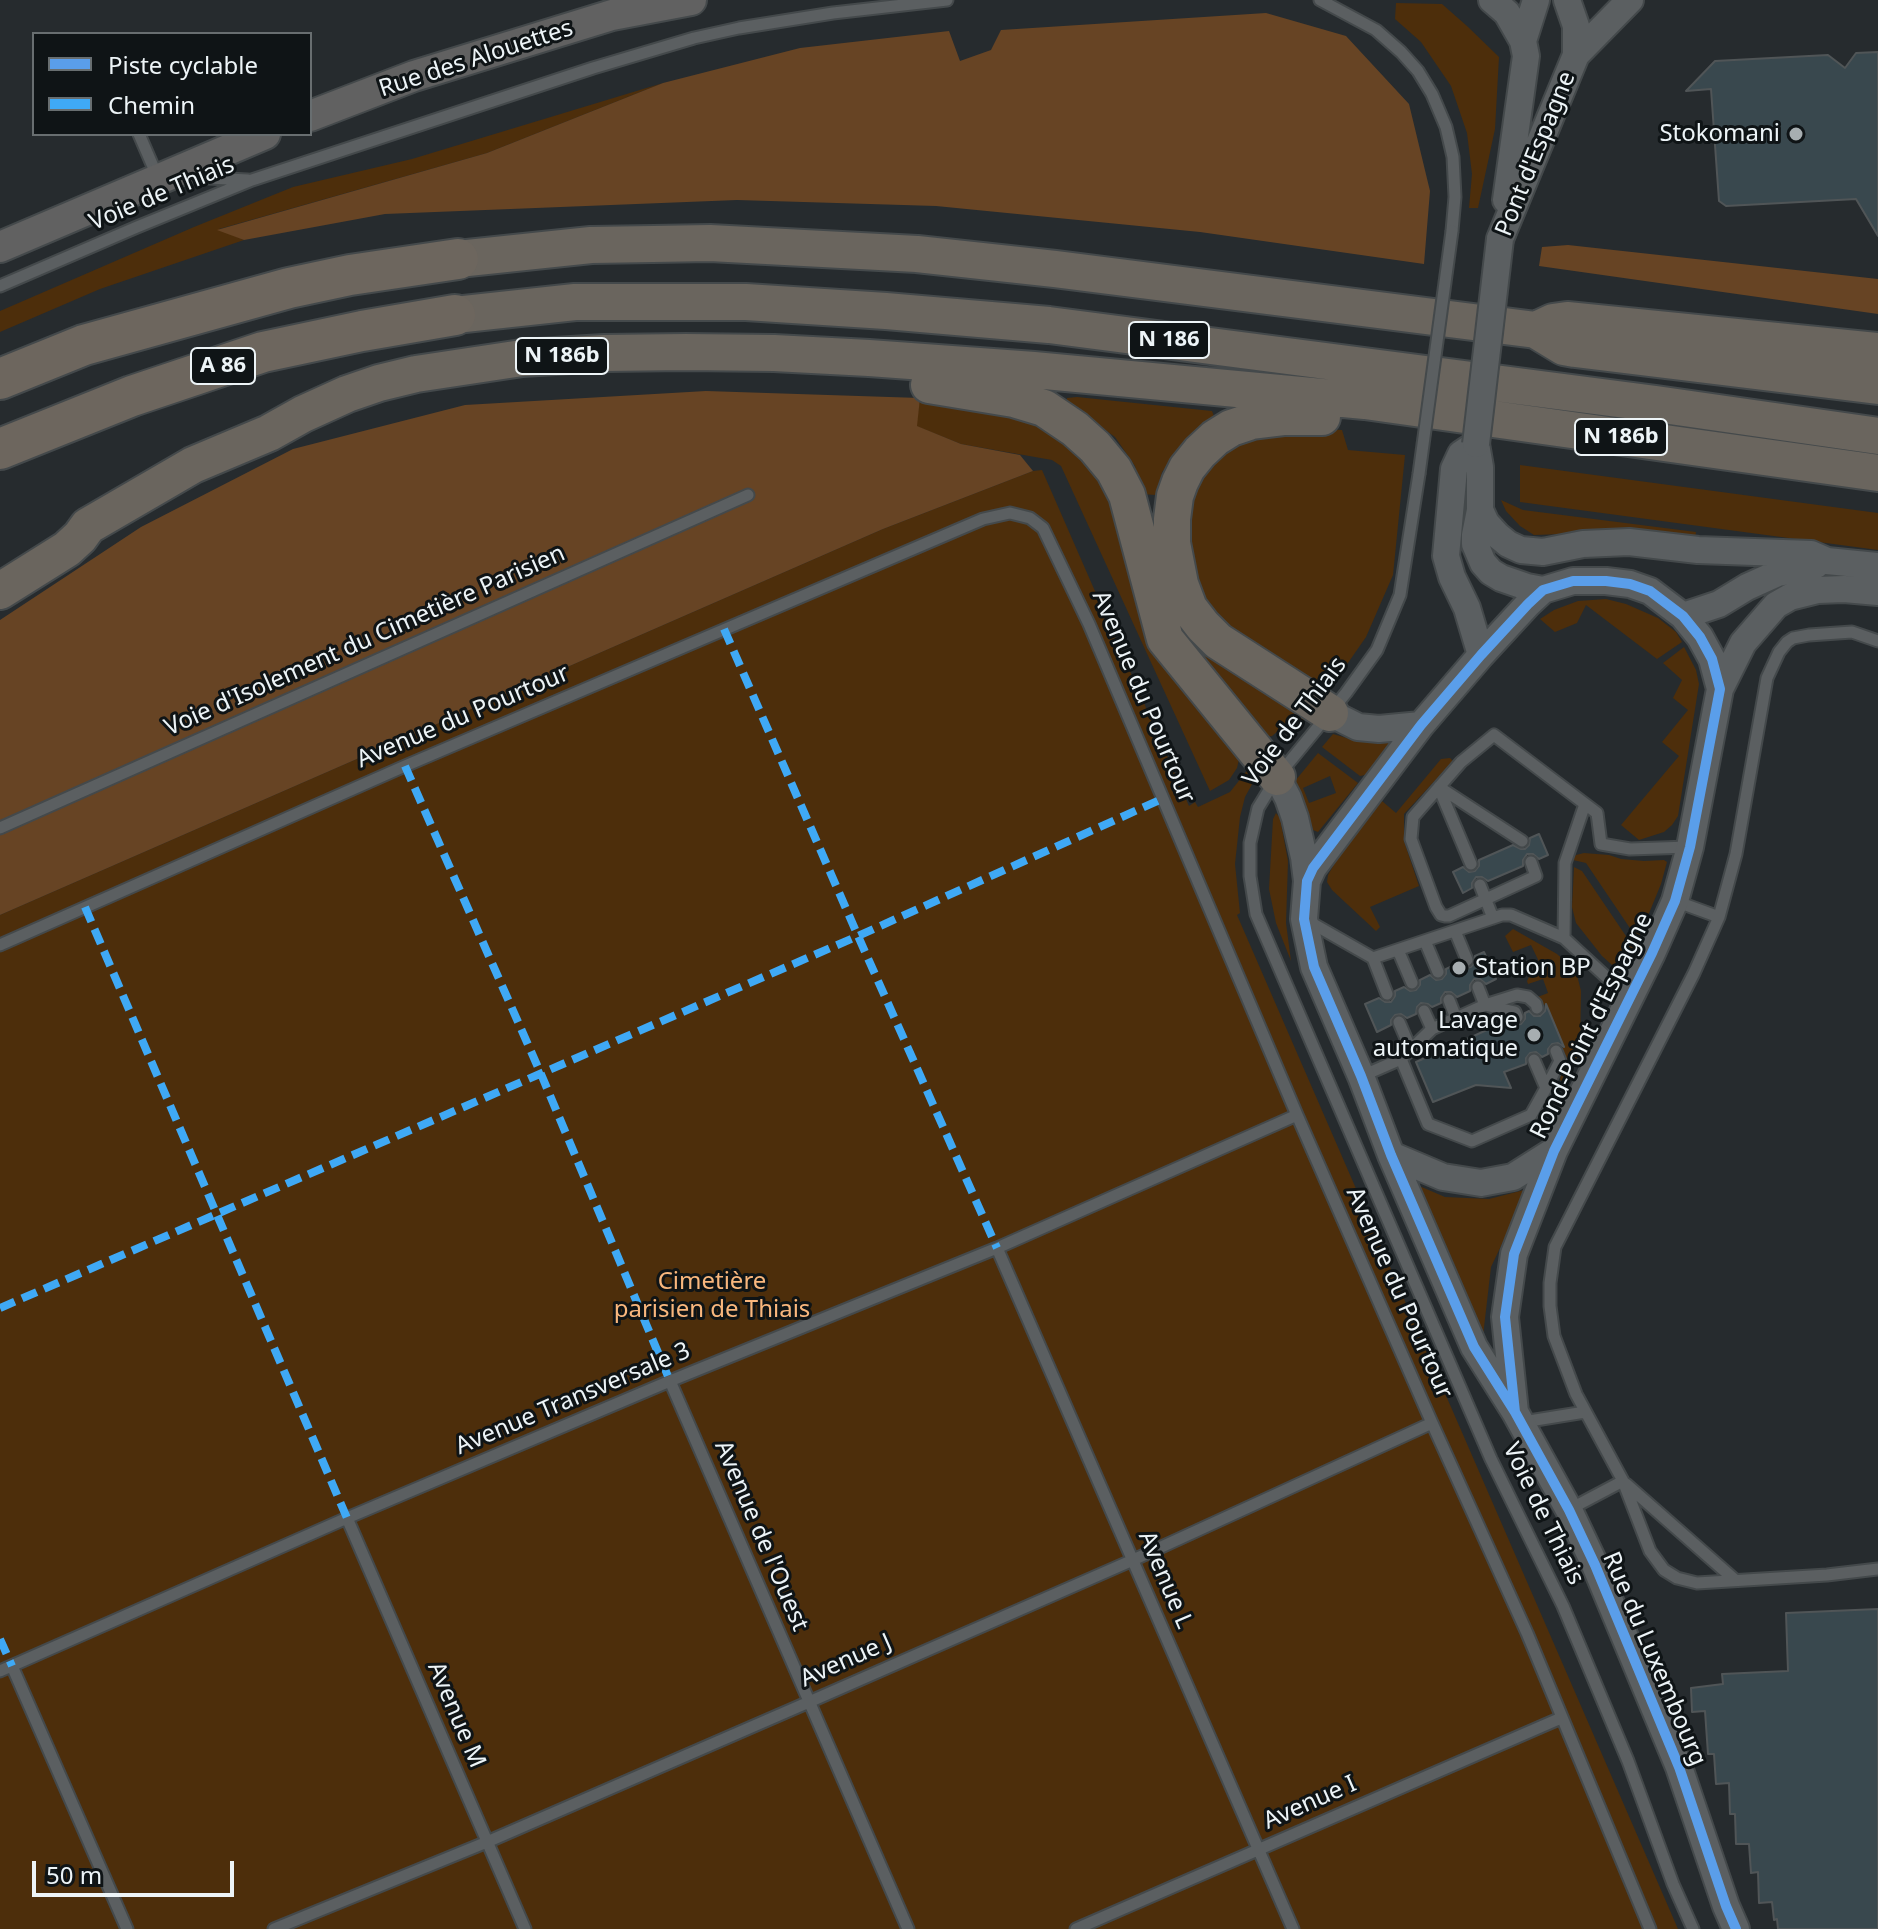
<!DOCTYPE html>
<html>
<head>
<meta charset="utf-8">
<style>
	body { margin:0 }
	#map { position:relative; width:1878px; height:1929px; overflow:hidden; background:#262b2e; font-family:"Noto Sans",sans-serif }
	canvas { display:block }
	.legend { position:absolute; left:32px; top:32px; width:280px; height:104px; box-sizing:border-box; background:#0f1416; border:2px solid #686e70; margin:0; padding:10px 14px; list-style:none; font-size:24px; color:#edf4f7 }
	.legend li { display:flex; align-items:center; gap:16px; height:40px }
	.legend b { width:40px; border:2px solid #686e70 }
	.scale { position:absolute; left:32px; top:1861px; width:202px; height:36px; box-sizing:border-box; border:4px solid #edf4f7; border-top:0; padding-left:10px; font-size:24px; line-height:28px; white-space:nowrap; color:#edf4f7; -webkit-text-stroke:6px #0f1416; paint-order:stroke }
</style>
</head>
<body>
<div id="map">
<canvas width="1878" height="1929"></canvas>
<ul class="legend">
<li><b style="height:10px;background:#5a9eea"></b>Piste cyclable</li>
<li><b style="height:10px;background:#3fa9f5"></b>Chemin</li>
</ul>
<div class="scale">50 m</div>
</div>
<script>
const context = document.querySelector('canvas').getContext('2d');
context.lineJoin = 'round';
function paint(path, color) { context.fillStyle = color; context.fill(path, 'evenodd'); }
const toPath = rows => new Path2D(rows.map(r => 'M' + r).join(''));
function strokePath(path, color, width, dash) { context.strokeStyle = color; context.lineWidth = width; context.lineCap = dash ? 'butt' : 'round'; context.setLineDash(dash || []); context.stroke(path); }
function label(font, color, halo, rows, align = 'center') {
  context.font = font + ' "Noto Sans",sans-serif'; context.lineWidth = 6; context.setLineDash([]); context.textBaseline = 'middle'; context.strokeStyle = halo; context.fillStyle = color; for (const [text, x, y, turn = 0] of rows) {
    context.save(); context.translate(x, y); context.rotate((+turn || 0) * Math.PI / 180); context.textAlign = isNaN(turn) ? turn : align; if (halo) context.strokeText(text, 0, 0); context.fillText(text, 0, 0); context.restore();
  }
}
paint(toPath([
	[1396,3,1442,4,1467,26,1499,57,1495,129,1478,208,1469,208,1472,174,1467,133,1451,86,1421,42,1395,19],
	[663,83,487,153,219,229,244,240,100,289,0,332,0,311,194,227,293,187,412,159],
	[1077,397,1212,411,1215,419,1184,445,1162,472,1156,495,1141,494,1135,466,1115,437,1082,413,1066,406,1067,398],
	[920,398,1034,417,1090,457,1122,519,1147,633,1170,674,1240,755,1237,768,1229,780,1210,791,1061,466,1052,460,961,444,916,426],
	[1296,428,1342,430,1348,450,1405,455,1393,575,1366,637,1327,693,1228,626,1200,591,1186,530,1189,498,1204,468,1223,452,1255,438],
	[1520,465,1878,513,1878,550,1520,502],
	[1042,470,1189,806,1195,802,1198,807,1230,792,1249,768,1256,777,1245,797,1240,817,1235,864,1240,913,1237,915,1678,1929,0,1929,0,915,883,529,1033,471],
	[1501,500,1523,510,1696,532,1695,539,1622,532,1534,535,1520,526,1506,511],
	[1606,599,1626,604,1658,618,1676,632,1682,642,1657,659,1586,605,1577,623,1555,632,1540,619,1554,610,1578,601],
	[1190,634,1305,716,1303,724,1300,727,1285,725,1272,736,1266,737,1184,635],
	[1684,647,1696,670,1699,684,1678,816,1672,825,1664,832,1639,840,1621,825,1679,756,1662,742,1688,710,1673,698,1682,680,1663,663],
	[1333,734,1357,741,1388,741,1391,743,1390,746,1365,775,1360,776,1322,747],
	[1318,753,1358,783,1318,832,1313,830,1306,807,1295,781],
	[1330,776,1336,793,1309,803,1303,788],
	[1450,758,1453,761,1404,814,1404,841,1419,886,1370,907,1380,927,1376,931,1332,890,1327,882,1328,875,1340,854,1382,801,1396,813,1441,759],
	[1276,813,1280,818,1288,861,1286,923,1291,961,1276,923,1269,889,1273,819],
	[1584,853,1609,855,1621,859,1644,861,1664,860,1667,862,1661,884,1638,940,1586,863,1573,860,1576,855],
	[1574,867,1582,871,1634,948,1625,967,1621,973,1602,956,1576,923,1572,907],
	[1513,929,1557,954,1576,971,1581,991,1580,1051,1565,1083,1560,1080,1563,1065,1559,1050,1564,1047,1546,1004,1539,1007,1535,998,1548,993,1543,979,1528,984,1527,981,1530,975,1543,970,1531,945,1513,952,1505,936],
	[1417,1185,1445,1197,1489,1199,1528,1189,1491,1267,1483,1336]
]), '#4d2e0b');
paint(toPath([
	[1266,13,1346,36,1409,104,1430,191,1424,264,1200,232,936,206,737,200,385,214,244,240,217,230,487,153,663,83,800,48,949,31,960,61,991,50,1001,30],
	[1568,245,1878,279,1878,314,1539,266,1542,247],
	[706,391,920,398,917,426,961,444,1020,455,1033,471,883,529,0,915,0,620,141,527,293,449,465,405]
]), '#674424');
const building = toPath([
	[1878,52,1878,236,1856,199,1726,206,1719,201,1711,89,1686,91,1715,61,1828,55,1845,68,1856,53,1878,52],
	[1539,834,1548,855,1539,859,1533,854,1527,854,1523,860,1523,866,1488,881,1482,877,1476,877,1472,883,1472,888,1463,893,1453,872,1463,867,1469,872,1475,871,1479,866,1479,860,1513,845,1521,849,1525,849,1529,845,1530,838,1539,834],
	[1484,952,1496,979,1486,984,1480,979,1474,979,1470,985,1470,991,1457,997,1451,992,1445,992,1441,998,1441,1003,1432,1007,1428,1004,1421,1003,1417,1007,1416,1014,1407,1018,1401,1014,1395,1015,1391,1020,1391,1025,1377,1032,1365,1004,1379,998,1385,1002,1391,1002,1395,996,1395,991,1404,987,1410,991,1416,990,1420,985,1420,980,1430,975,1436,980,1442,979,1446,974,1446,969,1459,963,1465,968,1471,967,1475,962,1475,956,1484,952],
	[1546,1004,1564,1047,1558,1043,1552,1044,1548,1049,1548,1054,1542,1057,1536,1052,1530,1053,1526,1058,1526,1064,1504,1072,1511,1088,1476,1085,1433,1102,1416,1062,1509,1020,1515,1025,1521,1024,1525,1019,1525,1013,1529,1011,1534,1016,1540,1016,1545,1011,1546,1004],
	[1878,1609,1878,1929,1778,1929,1777,1919,1774,1920,1772,1902,1759,1903,1758,1872,1751,1873,1749,1844,1736,1844,1735,1814,1730,1814,1729,1783,1716,1784,1714,1754,1708,1754,1705,1711,1692,1712,1691,1688,1723,1684,1722,1674,1788,1671,1786,1613,1878,1609]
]);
paint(building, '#39484e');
strokePath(building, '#505557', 2);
const service = toPath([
	[1320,0,1376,30,1401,52,1418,71,1432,94,1446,127,1453,157,1455,197,1452,231],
	[139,134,158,178],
	[189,177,248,180],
	[0,286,137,227,252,180,593,68,694,38,739,28,833,13,947,0],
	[1419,474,1400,595,1377,650,1346,693,1277,777,1258,808,1250,843,1250,876,1256,914,1491,1459,1563,1606,1628,1761,1673,1884,1693,1929],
	[1878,641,1852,632,1809,635,1793,638,1787,642,1779,652,1767,678,1736,854,1719,917,1694,973,1555,1247,1550,1283,1550,1306,1554,1336,1576,1394,1623,1481,1650,1551,1664,1570,1677,1578,1697,1583,1827,1575,1878,1569],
	[1439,787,1522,841],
	[1439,788,1471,864],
	[1585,804,1565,863,1564,938,1629,998],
	[0,828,748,495],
	[1531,862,1536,876,1449,916,1445,916,1441,915,1436,907,1411,839,1413,817,1461,762,1494,735,1597,813,1601,844,1630,849,1689,847],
	[1480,885,1493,918],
	[1675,901,1719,917],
	[1308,921,1373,958,1387,994],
	[1455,931,1467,960],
	[1425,941,1438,972],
	[0,945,405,766,983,519,1010,513,1030,518,1043,528,1089,624,1297,1115,1432,1423,1527,1633,1650,1929],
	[1398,950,1412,983],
	[1373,958,1502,915,1511,915,1564,938],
	[1478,987,1485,1005],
	[1449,1000,1456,1018],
	[1485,1005,1515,1012,1517,1017],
	[1424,1011,1432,1029],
	[1399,1022,1411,1050],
	[1401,1059,1428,1124,1472,1141,1531,1115,1546,1088,1534,1060],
	[1362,1076,1401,1059,1432,1029,1485,1005,1517,995,1528,997,1536,1004,1537,1008],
	[1546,1088,1560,1061,1556,1051],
	[997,1248,1293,1929],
	[670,1381,908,1929],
	[1523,1422,1585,1412],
	[1626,1484,1735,1580],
	[1570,1509,1623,1481],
	[347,1518,525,1929],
	[12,1666,127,1929],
	[0,1671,347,1518,670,1381,997,1248,1297,1115],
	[274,1929,487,1842,809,1702,1133,1560,1432,1423],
	[1076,1929,1561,1718]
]);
const tertiary = toPath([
	[1492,0,1507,13,1523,41,1526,56,1506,200],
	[1567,0,1576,26,1576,55],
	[1523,41,1536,0],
	[1500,239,1576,55,1630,0],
	[1480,510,1475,535,1475,544,1483,563,1491,572,1501,578,1527,587,1543,590],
	[1683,616,1719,604,1747,587,1778,573,1816,565],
	[1481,655,1467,608,1452,577,1446,556,1454,469,1461,454,1476,444,1480,467,1480,510,1486,523,1497,535,1508,544,1521,550,1543,552,1583,544,1629,542,1698,550,1811,554,1827,561,1878,566],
	[1720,689,1743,643,1776,605,1790,597,1818,590,1844,589,1878,592],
	[1330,713,1358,727,1379,729,1421,725],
	[1277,777,1288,798,1295,818,1304,857,1307,881],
	[1391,1155,1443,1177,1481,1183,1513,1177,1554,1151],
	[1515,1412,1505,1317,1514,1254,1554,1151,1652,953,1675,901,1690,847,1720,689,1712,659,1700,637,1683,616,1650,591,1630,584,1606,581,1573,581,1543,590,1528,604,1481,655,1421,725,1313,868,1307,881,1304,919,1314,967,1361,1076,1391,1155,1474,1347,1515,1412,1569,1510,1595,1565,1679,1767,1726,1906,1736,1929]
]);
const secondary = toPath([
	[310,116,414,76,612,15,691,0],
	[0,247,265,134]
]);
const trunk = toPath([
	[458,259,591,245,653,244,710,243,917,254,1055,269,1536,330,1564,347,1575,349,1878,386],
	[455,315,575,302,746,302,886,311,1049,325,1656,404,1878,436],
	[1536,330,1553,322,1567,320,1878,351],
	[929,385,1014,399,1044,408,1075,429,1095,447,1114,470,1127,495,1165,639,1277,777],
	[1322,417,1285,417,1252,421,1231,428,1215,438,1200,452,1187,468,1180,482,1175,496,1172,519,1172,543,1180,584,1189,608,1203,626,1218,641,1330,713],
	[0,591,67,549,80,537,88,526,193,465,269,433,303,414,347,394,379,383,416,374,522,358,604,353,686,352,774,353,869,358,1034,370,1365,401,1878,473]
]);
const motorway = toPath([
	[0,379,84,345,289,288,350,275,458,259],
	[0,449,132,396,263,352,362,331,455,315]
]);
strokePath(service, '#44494b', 15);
strokePath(tertiary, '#44494b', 30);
strokePath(secondary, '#44494b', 34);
strokePath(trunk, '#44494b', 40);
strokePath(motorway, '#44494b', 44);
strokePath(service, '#5b5f61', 11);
strokePath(tertiary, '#5b5f61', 26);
strokePath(secondary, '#616161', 30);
strokePath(trunk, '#6a655e', 36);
strokePath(motorway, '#6d665e', 40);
const serviceBridge = toPath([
	[1419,474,1452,231]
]);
const tertiaryBridge = toPath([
	[1476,444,1500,239]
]);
strokePath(serviceBridge, '#44494b', 15, []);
strokePath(tertiaryBridge, '#44494b', 30, []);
strokePath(serviceBridge, '#5b5f61', 11);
strokePath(tertiaryBridge, '#5b5f61', 26);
strokePath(toPath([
	[724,629,858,936,997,1248],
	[405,766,541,1074,670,1381],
	[85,907,347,1518],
	[0,1308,858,936,1164,798],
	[0,1639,12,1666]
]), '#3fa9f5', 8, [16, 8]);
strokePath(toPath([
	[1515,1412,1505,1317,1514,1254,1554,1151,1652,953,1675,901,1690,847,1720,689,1712,659,1700,637,1683,616,1650,591,1630,584,1606,581,1573,581,1543,590,1528,604,1481,655,1421,725,1313,868,1307,881,1304,919,1314,967,1361,1076,1391,1155,1474,1347,1515,1412,1569,1510,1595,1565,1679,1767,1726,1906,1736,1929]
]), '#5a9eea', 10);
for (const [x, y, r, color] of [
	[1796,134,8,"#a7aeb1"],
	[1459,968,8,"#a7aeb1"],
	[1534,1035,8,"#a7aeb1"]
]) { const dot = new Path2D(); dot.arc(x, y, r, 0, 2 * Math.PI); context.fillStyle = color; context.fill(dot); strokePath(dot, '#0f1416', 3); }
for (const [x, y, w] of [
	[1169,340,80],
	[562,356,92],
	[223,366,64],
	[1621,437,92]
]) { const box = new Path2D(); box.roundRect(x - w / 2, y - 18, w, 36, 6); context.fillStyle = '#0f1416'; context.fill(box); strokePath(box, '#edf4f7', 2); }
label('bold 22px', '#edf4f7', null, [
	["N 186",1169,340],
	["N 186b",562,356],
	["A 86",223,366],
	["N 186b",1621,437]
]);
label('24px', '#edf4f7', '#0f1416', [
	["Rue des Alouettes",476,59,-18],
	["Pont d'Espagne",1536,154,-68],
	["Voie de Thiais",162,194,-23],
	["Voie d'Isolement du Cimetière Parisien",365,641,-24],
	["Avenue du Pourtour",1143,697,67],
	["Avenue du Pourtour",463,717,-23],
	["Voie de Thiais",1295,722,-53],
	["Rond-Point d'Espagne",1592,1026,-64],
	["Avenue du Pourtour",1399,1293,66],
	["Avenue Transversale 3",573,1399,-23],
	["Voie de Thiais",1543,1514,64],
	["Avenue de l'Ouest",761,1536,67],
	["Avenue L",1165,1580,67],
	["Rue du Luxembourg",1654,1659,67],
	["Avenue J",846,1661,-24],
	["Avenue M",456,1715,67],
	["Avenue I",1310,1803,-24]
]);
label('24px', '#edf4f7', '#0f1416', [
	["Stokomani",1780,134],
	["Station BP",1475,968,"left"],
	["Lavage",1518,1021],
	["automatique",1518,1049]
], 'right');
label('24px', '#f9b77d', '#0f1416', [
	["Cimetière",712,1282],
	["parisien de Thiais",712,1310]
]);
</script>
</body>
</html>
